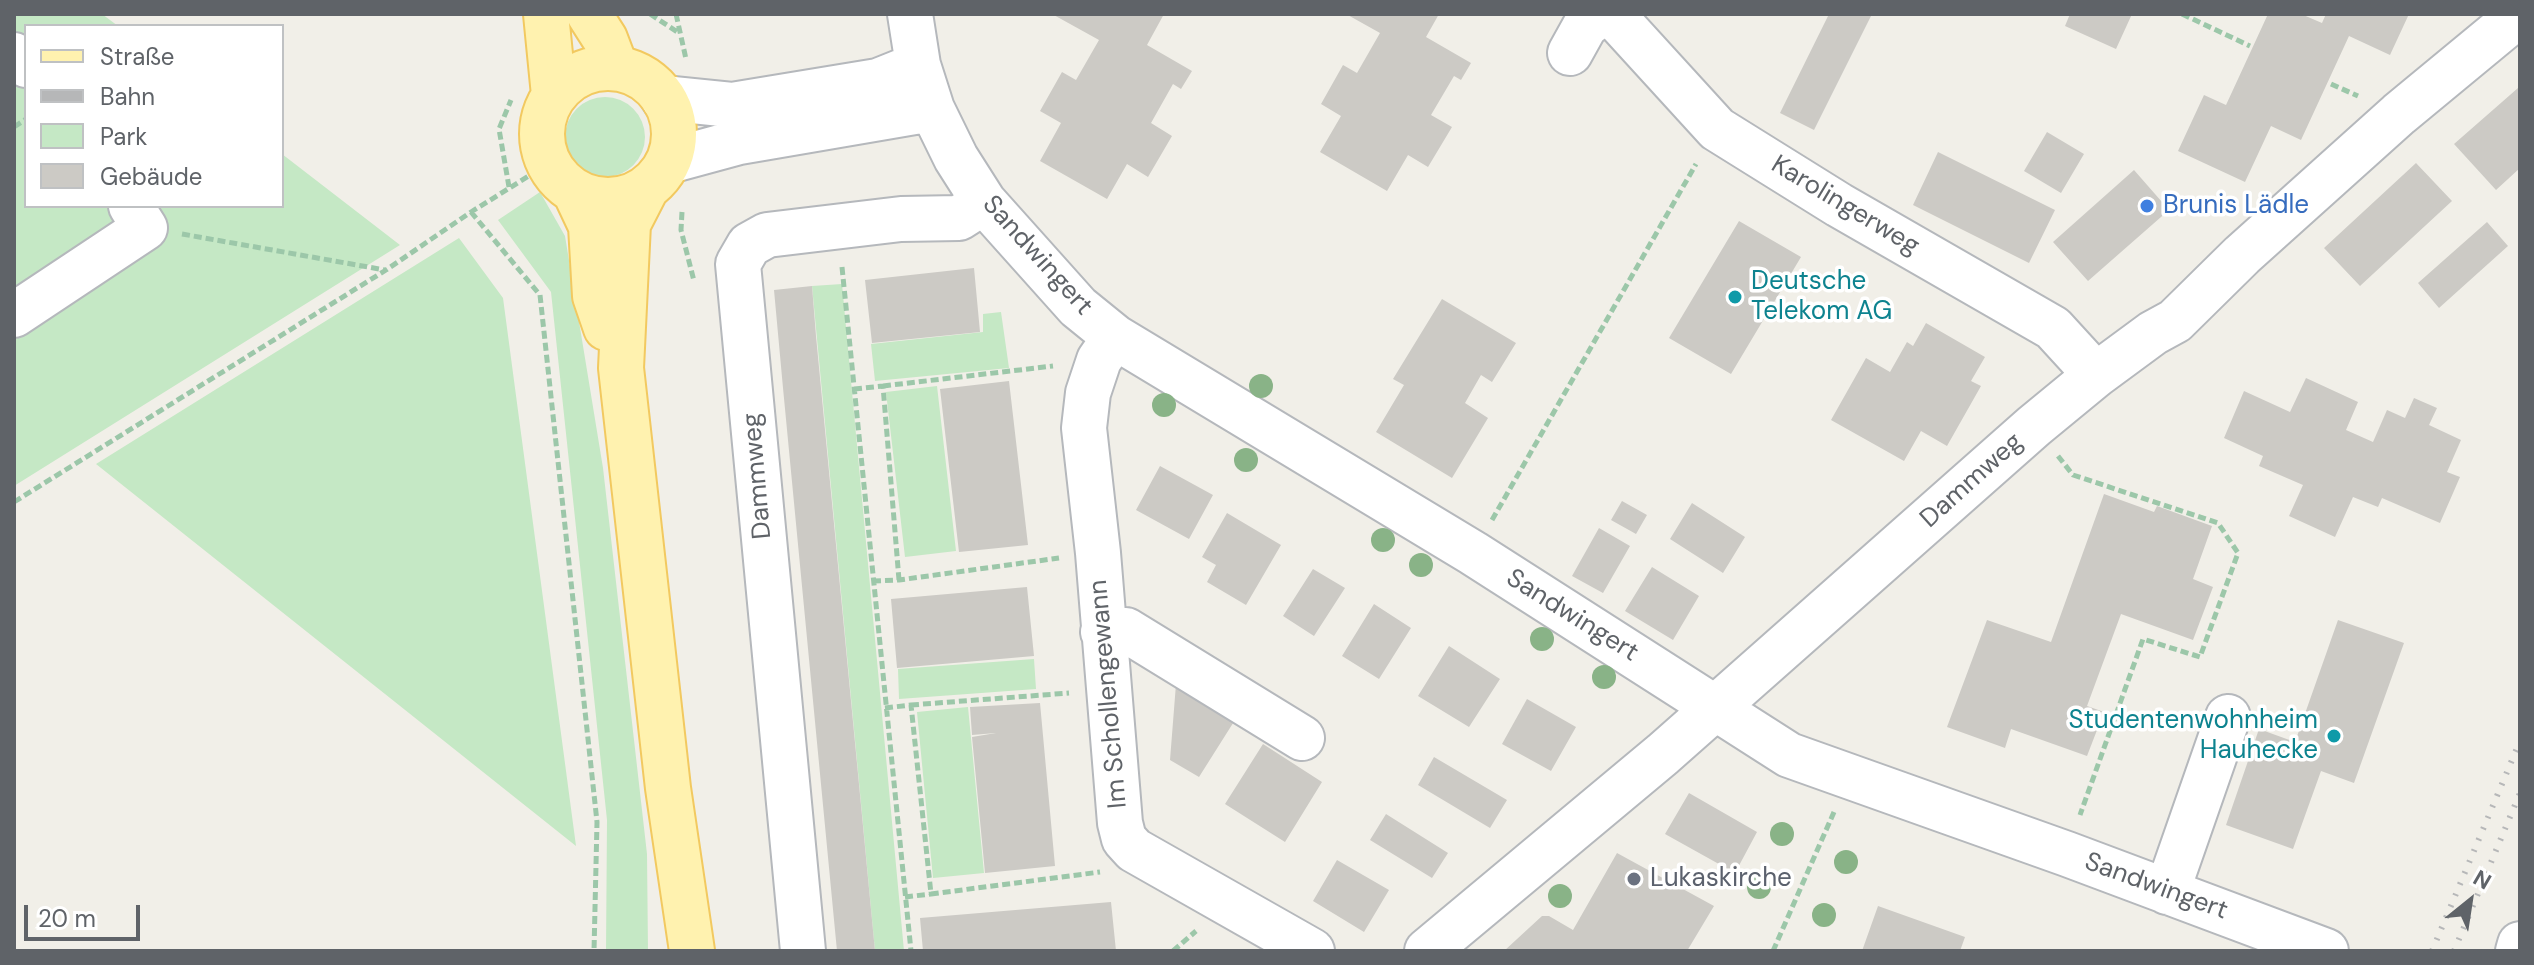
<!DOCTYPE html>
<html>
<head>
<meta charset="utf-8">
<style>
	body { margin:0 }
	#map { position:relative; width:2534px; height:965px; overflow:hidden; background:#f1efe8; font-family:"DM Sans",sans-serif }
	canvas { display:block }
	.frame { position:absolute; inset:0; border:16px solid #5f6368; pointer-events:none }
	.legend { position:absolute; left:24px; top:24px; width:260px; height:184px; box-sizing:border-box; background:#fff; border:2px solid #bfc1c3; margin:0; padding:10px 14px; list-style:none; font-size:24px; color:#5f6368 }
	.legend li { display:flex; align-items:center; gap:16px; height:40px }
	.legend b { width:40px; border:2px solid #bfc1c3 }
	.north { position:absolute; left:2430px; top:861px; width:80px; height:80px; -webkit-text-stroke:6px #fff; paint-order:stroke; rotate:30deg; font-size:22px; font-weight:700; line-height:32px; text-align:center; color:#5f6368 }
	.north::after { content:''; display:block; margin:auto; width:28px; height:36px; background:#5f6368; clip-path:polygon(50% 0,100% 100%,50% 72%,0 100%) }
	.scale { position:absolute; left:24px; top:905px; width:116px; height:36px; box-sizing:border-box; border:4px solid #5f6368; border-top:0; padding-left:10px; font-size:24px; line-height:28px; white-space:nowrap; color:#5f6368; -webkit-text-stroke:6px #fff; paint-order:stroke }
</style>
</head>
<body>
<div id="map">
<canvas width="2534" height="965"></canvas>
<div class="frame"></div>
<ul class="legend">
<li><b style="height:10px;background:#fff2af"></b>Straße</li>
<li><b style="height:10px;background:#b6b7b8"></b>Bahn</li>
<li><b style="height:22px;background:#c5e8c5"></b>Park</li>
<li><b style="height:22px;background:#cccac5"></b>Gebäude</li>
</ul>
<div class="north">N</div>
<div class="scale">20 m</div>
</div>
<script>
const context = document.querySelector('canvas').getContext('2d');
context.lineJoin = 'round';
function paint(path, color) { context.fillStyle = color; context.fill(path, 'evenodd'); }
const toPath = rows => new Path2D(rows.map(r => 'M' + r).join(''));
function strokePath(path, color, width, dash) { context.strokeStyle = color; context.lineWidth = width; context.lineCap = dash ? 'butt' : 'round'; context.setLineDash(dash || []); context.stroke(path); }
function label(font, color, halo, rows, align = 'center') {
  context.font = font + ' "DM Sans",sans-serif'; context.lineWidth = 7; context.setLineDash([]); context.textBaseline = 'middle'; context.strokeStyle = halo; context.fillStyle = color; for (const [text, x, y, turn = 0] of rows) {
    context.save(); context.translate(x, y); context.rotate((+turn || 0) * Math.PI / 180); context.textAlign = isNaN(turn) ? turn : align; if (halo) context.strokeText(text, 0, 0); context.fillText(text, 0, 0); context.restore();
  }
}
paint(toPath([
	[14,14,102,14,118,26,26,26,26,206,282,206,282,154,400,245,14,486],
	'565 137a40 40 0 1 1 80 0a40 40 0 1 1-80 0Z',
	[540,192,565,236,603,468,647,854,648,951,606,951,607,820,551,292,498,220],
	[459,238,503,298,576,846,96,464],
	[842,284,904,951,875,951,812,286],
	[1001,312,1009,368,875,381,871,344,983,332,983,314],
	[937,386,956,551,905,557,886,392],
	[1034,659,1036,689,899,699,898,669],
	[968,707,984,873,933,878,917,712]
]), '#c5e8c5');
paint(toPath([
	[1052,14,1164,14,1147,45,1192,71,1181,89,1173,84,1151,123,1172,136,1148,177,1127,164,1107,199,1040,161,1061,123,1040,111,1062,72,1076,80,1099,40],
	[1346,14,1439,14,1426,37,1471,63,1461,80,1454,76,1431,115,1452,127,1428,167,1408,155,1387,191,1320,152,1341,116,1321,104,1343,65,1357,73,1380,33],
	[1829,14,1872,14,1814,130,1780,113],
	[2070,14,2132,14,2116,49,2065,26],
	[2268,14,2301,14,2322,23,2326,14,2409,14,2390,55,2349,36,2301,140,2271,126,2245,182,2178,151,2204,95,2226,105],
	[2518,88,2520,90,2520,168,2496,190,2454,144],
	[2047,132,2084,154,2061,193,2024,171],
	[1938,152,2055,210,2029,263,1913,205],
	[2416,163,2452,201,2360,286,2324,248],
	[2134,170,2169,210,2088,281,2053,242],
	[1739,221,1801,257,1731,374,1669,338],
	[2487,222,2508,246,2439,308,2418,283],
	[974,268,980,332,872,343,865,280],
	[812,286,816,336,875,951,837,951,783,388,774,290],
	[1442,299,1516,343,1492,382,1481,375,1465,403,1488,418,1452,478,1376,432,1404,385,1393,379],
	[1926,323,1985,357,1971,381,1981,386,1947,446,1921,431,1904,461,1831,420,1866,358,1890,372,1907,342,1913,346],
	[2306,378,2358,402,2346,430,2373,442,2387,410,2405,418,2414,398,2437,408,2429,425,2461,440,2447,472,2460,477,2440,523,2382,498,2378,507,2353,497,2335,537,2289,516,2303,485,2259,466,2263,456,2224,438,2244,391,2290,412],
	[1009,381,1028,545,959,552,940,389],
	[1160,466,1213,495,1189,539,1136,510],
	[2104,494,2154,512,2157,506,2212,526,2193,579,2213,587,2193,640,2121,614,2087,706,2104,712,2087,756,2011,729,2005,748,1947,727,1987,620,2051,642],
	[1622,501,1647,515,1636,534,1611,520],
	[1692,503,1745,537,1723,573,1670,539],
	[1227,513,1281,545,1246,605,1207,582,1216,565,1202,557],
	[1599,528,1630,546,1603,593,1572,576],
	[1652,567,1699,596,1673,640,1625,611],
	[1313,569,1345,588,1314,636,1283,616],
	[1027,587,1034,656,897,668,891,599],
	[1374,604,1411,628,1379,679,1342,656],
	[2338,620,2404,643,2354,783,2321,771,2293,849,2226,825,2259,729,2295,742],
	[1449,646,1500,679,1469,727,1418,696],
	[1176,684,1235,720,1199,777,1170,760],
	[1527,699,1576,727,1551,771,1502,744],
	[1040,703,1055,866,985,873,972,737,996,733,972,735,970,707],
	[1263,744,1322,782,1285,842,1225,804],
	[1434,757,1507,800,1490,828,1418,785],
	[1689,793,1757,832,1735,873,1665,834],
	[1386,814,1448,853,1432,878,1370,840],
	[1617,853,1714,906,1687,951,1504,951,1542,916,1549,916,1573,930],
	[1337,860,1389,890,1364,932,1313,901],
	[1111,902,1116,951,923,951,920,918],
	[1878,906,1965,937,1960,951,1862,951]
]), '#cccac5');
const minor = toPath([
	[910,14,918,65,932,109,956,158,984,202,1078,307,1115,337,1473,553,1789,755,2067,854,2326,951],
	[1612,14,1717,129,1839,205,2053,328,2096,375],
	[1570,53,1585,26,1600,14],
	[14,55,26,65],
	[663,98,732,105,878,81,918,65],
	[669,161,739,142,932,109],
	[14,315,145,228,131,206],
	[1115,337,1099,360,1088,393,1084,428,1098,553,1120,823,1124,839,1134,850,1312,951],
	[1103,632,1126,630,1302,738],
	[2167,892,2228,717],
	[803,951,738,264,749,245,767,235,901,219,959,218,984,202],
	[1427,951,1663,754,2034,426,2096,375,2153,333,2175,321,2242,255,2399,114,2520,14],
	[2518,951,2520,944]
]);
const major = toPath([
	[546,14,554,95],
	[589,14,605,39,616,68],
	'542 134a66 66 0 1 1 132 0a66 66 0 1 1-132 0Z',
	[646,189,628,224,621,368,668,788,692,951],
	[575,192,591,226,595,296,606,328]
]);
strokePath(minor, '#b5b8bc', 48);
strokePath(major, '#f2c960', 48);
strokePath(toPath([
	[650,14,679,33],
	[676,14,686,59],
	[2182,14,2250,46],
	[2331,84,2358,96],
	[14,127,26,119],
	[509,187,499,129,511,100],
	[471,212,540,295,597,822,594,951],
	[682,212,681,230,694,281],
	[182,234,385,270],
	[842,267,911,951],
	[883,386,1053,366],
	[854,389,883,386,899,580],
	[2058,456,2073,475,2218,523,2238,553,2200,657,2143,639,2080,815],
	[14,502,386,270,471,212,540,169],
	[1492,520,1696,164],
	[873,581,899,580,1059,558],
	[911,705,1069,693],
	[885,708,911,705,931,894,1100,872],
	[905,897,931,894],
	[1173,951,1196,931],
	[1773,951,1834,812]
]), '#9cc7a9', 5, [8, 4]);
strokePath(minor, '#fff', 44);
strokePath(major, '#fff2af', 44);
strokePath(toPath([
	[2432,951,2520,741],
	[2454,951,2520,793]
]), '#b6b7b8', 6, [2, 10]);
context.fillStyle = '#89b387';
for (const [x, y] of [
	[1261,386],
	[1164,405],
	[1246,460],
	[1383,540],
	[1421,565],
	[1542,639],
	[1604,677],
	[1782,834],
	[1846,862],
	[1759,887],
	[1560,896],
	[1824,915]
]) { context.beginPath(); context.arc(x, y, 12, 0, 2 * Math.PI); context.fill(); }
for (const [x, y, r, color] of [
	[2147,206,8,"#3f7fe0"],
	[1735,297,8,"#0f9aa8"],
	[2334,736,8,"#0f9aa8"],
	[1634,879,8,"#6b7280"]
]) { const dot = new Path2D(); dot.arc(x, y, r, 0, 2 * Math.PI); context.fillStyle = color; context.fill(dot); strokePath(dot, '#fff', 3); }
label('26px', '#5f6368', '#fff', [
	["Karolingerweg",1845,206,31],
	["Sandwingert",1037,256,48],
	["Dammweg",758,476,-95],
	["Dammweg",1972,481,-42],
	["Sandwingert",1572,616,32],
	["Im Schollengewann",1109,694,-95],
	["Sandwingert",2156,887,20]
]);
label('26px', '#366cbe', '#fff', [
	["Brunis Lädle",2163,206]
], 'left');
label('26px', '#0d838f', '#fff', [
	["Deutsche",1751,282],
	["Telekom AG",1751,312],
	["Studentenwohnheim",2318,721,"right"],
	["Hauhecke",2318,751,"right"]
], 'left');
label('26px', '#5b616d', '#fff', [
	["Lukaskirche",1650,879]
], 'left');
</script>
</body>
</html>
